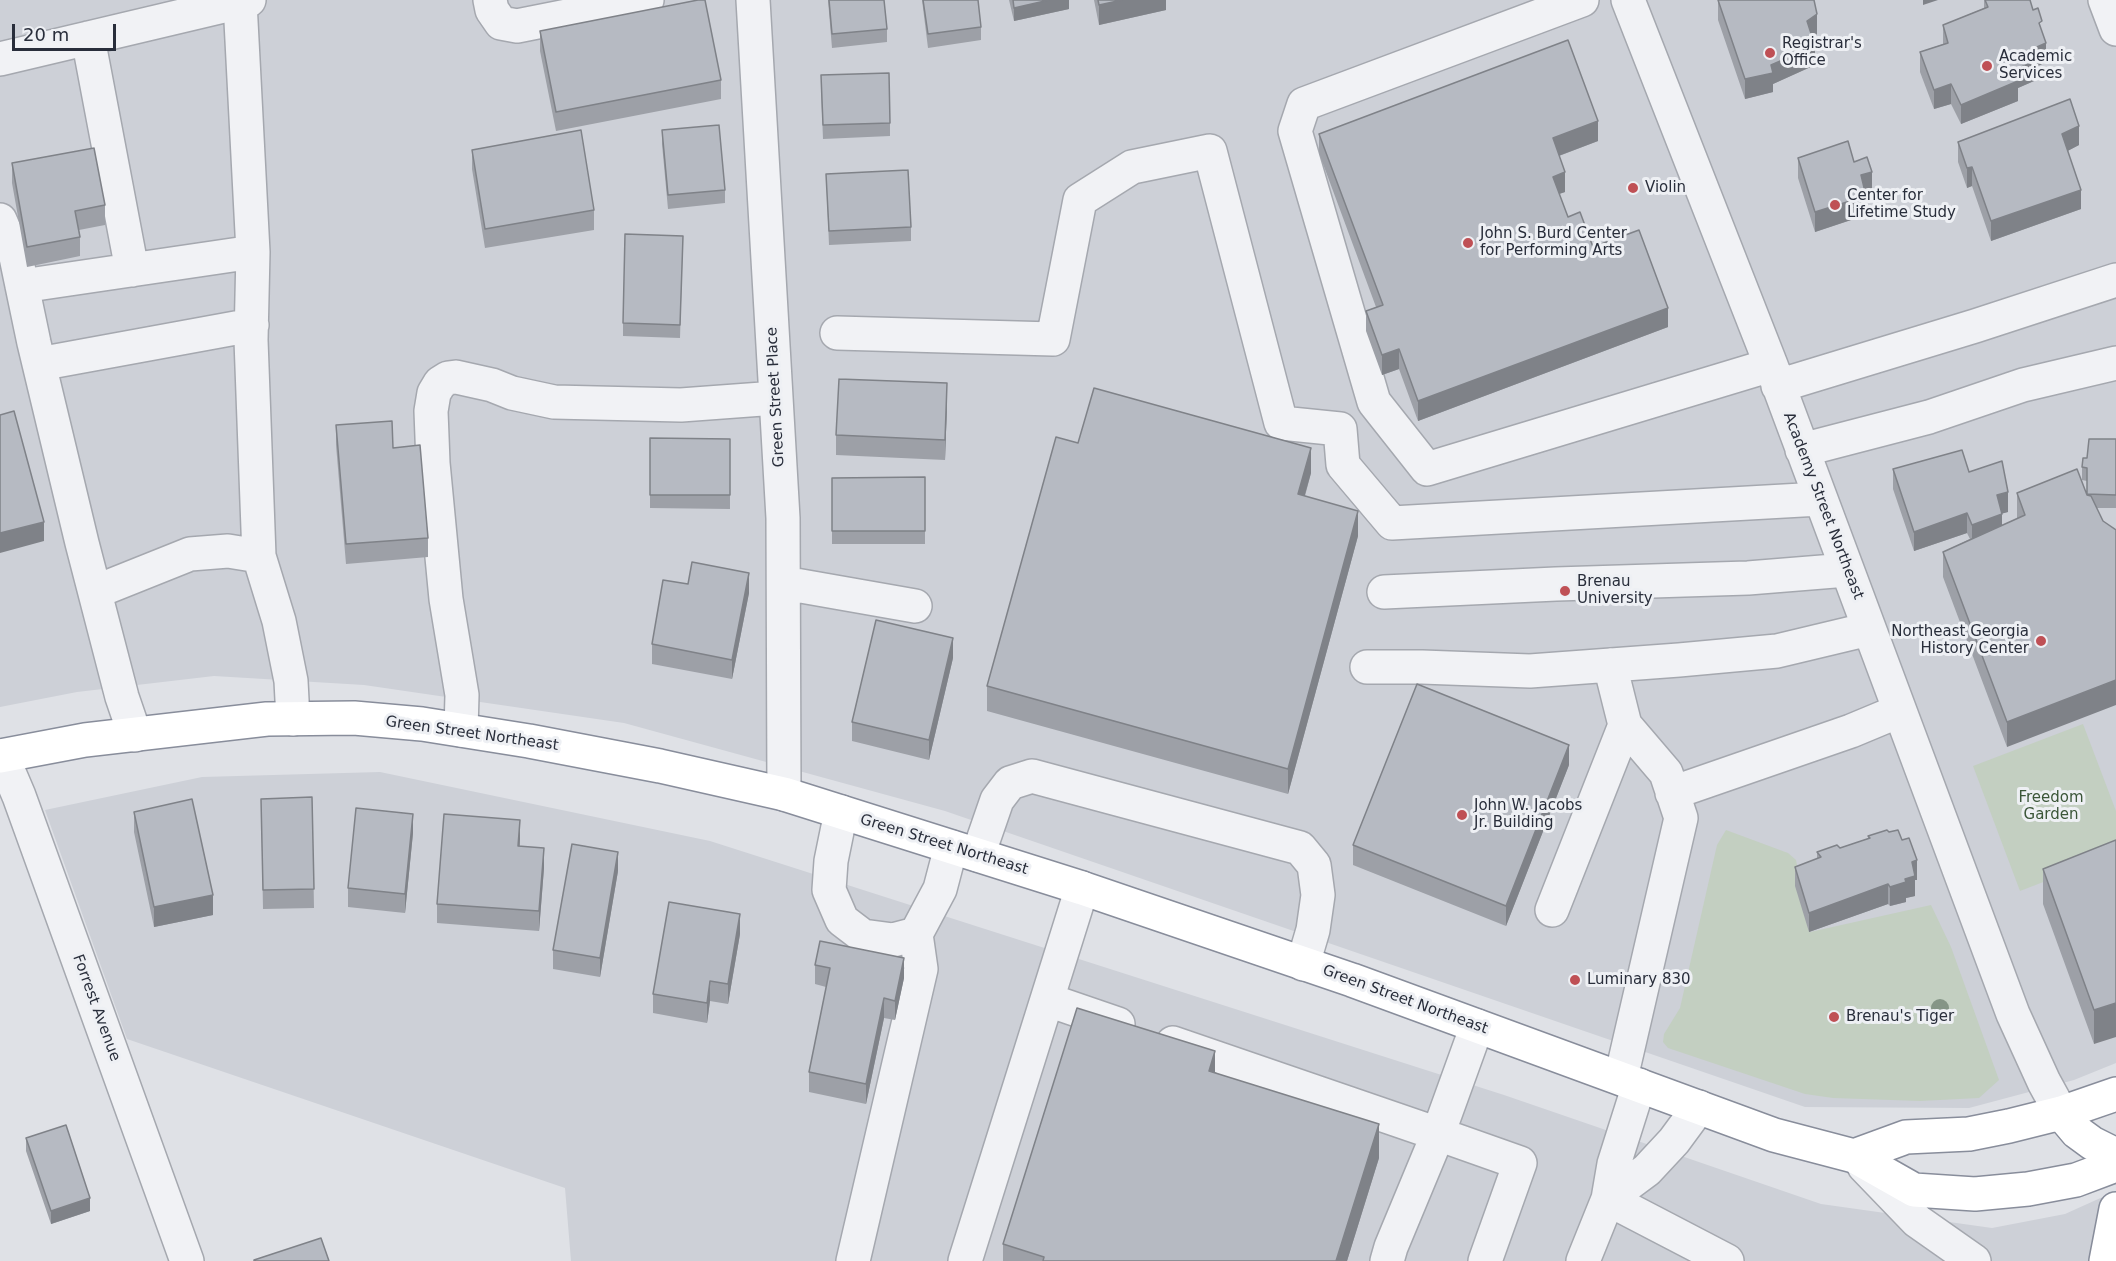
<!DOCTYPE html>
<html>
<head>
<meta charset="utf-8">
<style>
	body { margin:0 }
	#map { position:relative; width:2116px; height:1261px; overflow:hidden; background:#dfe1e6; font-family:"DejaVu Sans",sans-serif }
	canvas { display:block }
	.scale { position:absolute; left:12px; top:24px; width:104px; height:27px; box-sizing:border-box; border:3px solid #292e3b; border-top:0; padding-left:8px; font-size:18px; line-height:21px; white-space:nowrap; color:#292e3b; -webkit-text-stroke:4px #eef0f4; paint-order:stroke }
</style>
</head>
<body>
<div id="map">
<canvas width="2116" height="1261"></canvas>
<div class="scale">20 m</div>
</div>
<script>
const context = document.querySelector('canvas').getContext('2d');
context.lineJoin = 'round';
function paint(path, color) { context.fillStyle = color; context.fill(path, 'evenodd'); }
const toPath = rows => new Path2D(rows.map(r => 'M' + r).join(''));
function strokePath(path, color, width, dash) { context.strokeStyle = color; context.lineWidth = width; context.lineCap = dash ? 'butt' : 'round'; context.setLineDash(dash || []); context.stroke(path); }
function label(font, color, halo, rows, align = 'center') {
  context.font = font + ' "DejaVu Sans",sans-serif'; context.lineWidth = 6; context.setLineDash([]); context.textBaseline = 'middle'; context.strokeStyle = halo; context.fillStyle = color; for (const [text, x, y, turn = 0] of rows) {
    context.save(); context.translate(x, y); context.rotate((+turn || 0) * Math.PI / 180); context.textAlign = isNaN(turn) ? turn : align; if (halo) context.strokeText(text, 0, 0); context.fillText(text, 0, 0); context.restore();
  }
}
paint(toPath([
	[0,0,2116,0,2116,1063,2074,1080,1969,1108,1805,1107,945,811,624,723,364,685,214,676,77,692,0,707],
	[380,772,710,841,1504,1095,1821,1204,1992,1228,2065,1214,2116,1191,2116,1261,571,1261,565,1188,127,1039,45,810,202,777]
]), '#cdd0d7');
paint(toPath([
	[2083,724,2116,811,2116,854,2020,891,1973,766],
	[1726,830,1788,853,1796,860,1810,932,1931,905,1951,947,1999,1080,1979,1098,1920,1101,1833,1098,1805,1094,1668,1048,1663,1042,1664,1034,1680,1008,1717,845]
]), '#c3cfc1');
const minor = toPath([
	[490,0,492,10,501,23,517,26,647,0],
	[753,0,783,518,784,794],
	[1582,0,1304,104,1295,131,1374,402,1427,469,1771,365],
	[1628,0,1771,365,2013,1014,2044,1082,2061,1113],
	[2105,0,2116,29],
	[240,2,253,252,251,340,259,556,279,621,291,681,293,719],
	[88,38,132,270],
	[0,59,249,0],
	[0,220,16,257,34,343,82,543,122,697,135,735],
	[22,286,253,252],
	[837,333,1053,339,1080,200,1132,167,1210,151,1281,423,1340,429,1343,465,1392,523,1820,499],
	[39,364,252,325],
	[1778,386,1975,326,2116,280],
	[1802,450,1929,417,2023,385,2116,363],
	[784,583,915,606],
	[95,592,190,554,228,551,259,556],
	[1384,592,1556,584,1748,578,1847,570],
	[1367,667,1422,667,1530,671,1679,660,1777,651,1869,629],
	[461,730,462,695,446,599,433,463,431,411,434,393,440,383,448,378,456,377,492,385,512,393,554,402,681,405,776,398],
	[2,756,19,796,187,1261],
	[1672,793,1851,731,1899,711],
	[841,812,831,861,829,890,842,920,863,936,893,940,916,934],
	[978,855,997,800,1010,783,1032,776,1300,848,1314,865,1318,895,1313,930,1303,964],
	[1552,910,1625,725,1610,665],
	[1048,1000,1118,1024],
	[1477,1026,1438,1134,1520,1163,1485,1261],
	[1173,1043,1438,1134,1391,1247,1387,1261],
	[1621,1078,1681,818,1666,773,1625,725],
	[1864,1166,1917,1221,1974,1261],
	[1608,1199,1727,1261],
	[1608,1199,1647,1170,1674,1141,1699,1107],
	[853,1261,921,969,916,934,940,889,951,847],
	[965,1261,1082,888],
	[1583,1261,1608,1199,1614,1164,1639,1085]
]);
const highway = toPath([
	[0,756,85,740,267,719,354,718,422,724,529,741,660,766,784,794,1082,888,1352,980,1774,1135,1854,1156,1914,1190,1975,1194,2028,1189,2076,1180,2116,1165],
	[2061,1113,2077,1132,2092,1143,2116,1155],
	[1854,1156,1906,1137,1969,1134,2009,1126,2061,1113,2116,1094],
	[2106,1261,2116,1209]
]);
strokePath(minor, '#a5a8af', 36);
strokePath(highway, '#888d9b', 36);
strokePath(minor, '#f1f2f5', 33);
strokePath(highway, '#fff', 33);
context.fillStyle = '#859586';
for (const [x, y] of [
	[1940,1008]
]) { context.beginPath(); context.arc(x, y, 9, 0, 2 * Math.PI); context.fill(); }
paint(toPath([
	[828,0,884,0,887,29,887,42,832,48],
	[922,0,978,0,981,27,981,40,928,48],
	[1009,0,1069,0,1069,9,1014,21],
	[1094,0,1166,0,1166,10,1099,25],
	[1718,0,1817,34,1812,37,1815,65,1773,84,1773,92,1745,99,1718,20],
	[1984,0,2042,32,2046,62,2034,68,2034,81,2018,88,2018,101,1961,124,1951,104,1934,109,1920,72,1920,52,1943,44,1943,25,1984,8],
	[540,31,721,80,721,99,556,131,540,51],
	[821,88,890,123,890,136,823,139],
	[662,130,725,190,725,203,668,209,662,144],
	[1319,134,1598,141,1559,156,1565,192,1559,194,1568,217,1593,247,1668,327,1418,421,1399,369,1382,375,1366,331,1366,311,1376,307,1319,153],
	[1958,142,2079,145,2067,151,2081,209,1991,241,1972,186,1967,188,1958,162],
	[472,150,594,210,594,230,485,248,472,169],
	[1798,158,1854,162,1872,192,1866,193,1866,215,1815,232,1798,178],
	[12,163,105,205,105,225,79,230,80,237,80,256,27,267,12,183],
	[826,174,911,227,911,241,829,245],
	[683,236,680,338,623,336,623,323],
	[947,403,945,460,836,455,836,435],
	[336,425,428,538,428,557,346,564,336,445],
	[650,438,730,439,730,509,650,508],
	[2116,439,2116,508,2097,508,2007,747,1943,577,1943,552,1970,539,1967,533,1914,551,1893,489,1893,469,1969,472,2008,512,2002,513,2002,525,2017,519,2017,493,2087,495,2087,481,2082,480,2082,467,2087,458],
	[1078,443,1311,473,1305,496,1358,536,1288,794,987,711,987,686],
	[925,477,925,544,832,544,832,478],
	[688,584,749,593,732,679,652,664,652,644],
	[953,658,929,760,852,741,852,722],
	[1569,765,1506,926,1353,865,1353,845],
	[312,797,314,908,263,909,261,799],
	[134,812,213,915,154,927,134,832],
	[413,833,405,913,348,907,348,888],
	[1868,836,1917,880,1915,880,1915,896,1906,898,1906,902,1890,906,1888,904,1809,932,1795,886,1795,867,1817,859,1817,852,1840,848,1868,839],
	[520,839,520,846,544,868,539,931,437,923,437,904],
	[2116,840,2094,1044,2043,904,2043,869],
	[618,871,600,977,553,969,553,950],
	[740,934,728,1004,710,1001,707,1023,653,1013,653,994],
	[815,965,904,978,895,1020,884,1018,866,1104,809,1092,809,1072,826,987,815,984],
	[1215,1072,1379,1158,1347,1261,1003,1261,1003,1244],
	[26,1138,90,1211,51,1224,26,1151]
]), '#9da0a7');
paint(toPath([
	[1049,0,1069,0,1069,9,1014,21,1014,8],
	[1122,0,1166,0,1166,10,1099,25,1099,5],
	[1923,0,1938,0,1923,5],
	[1817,14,1817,34,1807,40,1807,21],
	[2046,43,2046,62,2034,68,2034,81,2018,88,2018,101,1961,124,1961,105,2016,69,2030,50],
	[1815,46,1815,65,1773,84,1773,92,1745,99,1745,79,1771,65],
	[1951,84,1951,104,1934,109,1934,90],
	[1598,121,1598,141,1553,158,1553,138],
	[2079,126,2079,145,2062,154,2062,134],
	[1972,167,1972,186,1967,188,1967,168],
	[1565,172,1565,192,1553,196,1553,177],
	[1872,172,1872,192,1861,195,1861,175],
	[2081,190,2081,209,1991,241,1991,221],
	[1866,196,1866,215,1815,232,1815,212],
	[1668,308,1668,327,1418,421,1418,401],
	[1399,349,1399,369,1382,375,1382,355],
	[947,383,947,403,945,460,945,440],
	[1311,448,1311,473,1298,519,1298,494],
	[2008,492,2008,512,1997,515,1997,495],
	[1358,511,1358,536,1288,794,1288,769],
	[1967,513,1967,533,1914,551,1914,532],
	[2002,514,2002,534,1972,545,1972,525],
	[44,522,44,541,0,553,0,533],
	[749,573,749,593,732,679,732,660],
	[953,638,953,658,929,760,929,740],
	[2116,680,2116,705,2007,747,2007,722],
	[1569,745,1569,765,1506,926,1506,906],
	[413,814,413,833,405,913,405,894],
	[520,820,520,839,518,866,518,846],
	[544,848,544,868,539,931,539,911],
	[618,852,618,871,600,977,600,958],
	[1917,860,1917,880,1915,880,1915,896,1906,898,1906,902,1890,906,1890,887,1905,879,1912,862],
	[1888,884,1888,904,1809,932,1809,913],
	[213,895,213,915,154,927,154,907],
	[740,914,740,934,728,1004,728,984],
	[904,958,904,978,895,1020,895,1001],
	[710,981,710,1001,707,1023,707,1003],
	[884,998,884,1018,866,1104,866,1084],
	[2116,1003,2116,1037,2094,1044,2094,1010],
	[1215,1051,1215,1085,1209,1071],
	[1379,1124,1379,1158,1347,1261,1336,1261],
	[90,1198,90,1211,51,1224,51,1211]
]), '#7f8288');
const building = toPath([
	[698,0,705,0,721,80,556,112,540,31,698,0],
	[829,0,884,0,887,29,832,34,829,0],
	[923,0,978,0,981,27,928,34,923,0],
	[1013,0,1049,0,1014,8,1013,0],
	[1098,0,1122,0,1099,5,1098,0],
	[1718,0,1814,0,1817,14,1807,21,1815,46,1771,65,1773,73,1745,79,1718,0],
	[1985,0,2030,0,2033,10,2038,8,2042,21,2039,23,2046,43,2030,50,2034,62,2016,69,2018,81,1961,105,1951,84,1934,90,1920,52,1948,43,1943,25,1988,7,1985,0],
	[1568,40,1598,121,1553,138,1565,172,1553,177,1568,217,1580,212,1593,247,1639,230,1668,308,1418,401,1399,349,1382,355,1366,311,1383,305,1319,134,1568,40],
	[889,73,890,123,823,125,821,75,889,73],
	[2070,99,2079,126,2062,134,2081,190,1991,221,1972,167,1967,168,1958,142,2070,99],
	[719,125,725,190,668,195,662,130,719,125],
	[581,130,594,210,485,229,472,150,581,130],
	[1848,141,1854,162,1867,157,1872,172,1861,175,1866,196,1815,212,1798,158,1848,141],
	[94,148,105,205,75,211,80,237,27,247,12,163,94,148],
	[908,170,911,227,829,231,826,174,908,170],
	[625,234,683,236,680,325,623,323,625,234],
	[839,379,947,383,945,440,836,435,839,379],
	[1094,388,1311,448,1298,494,1358,511,1288,769,987,686,1056,437,1078,443,1094,388],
	[14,411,44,522,0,533,0,415,14,411],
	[392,421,393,448,420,445,428,538,346,544,336,425,392,421],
	[650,438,730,439,730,495,650,495,650,438],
	[2089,439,2116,439,2116,495,2087,494,2087,468,2082,467,2083,458,2087,458,2089,439],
	[1962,450,1969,472,2002,461,2008,492,1997,495,2002,514,1972,525,1967,513,1914,532,1893,469,1962,450],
	[2077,469,2087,495,2091,496,2103,521,2116,530,2116,680,2007,722,1943,552,2025,515,2017,493,2077,469],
	[925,477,925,531,832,531,832,478,925,477],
	[692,562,749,573,732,660,652,644,663,580,688,584,692,562],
	[876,620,953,638,929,740,852,722,876,620],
	[1417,684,1569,745,1506,906,1353,845,1417,684],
	[312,797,314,889,263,890,261,799,312,797],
	[192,799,213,895,154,907,134,812,192,799],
	[356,808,413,814,405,894,348,888,356,808],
	[444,814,520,820,518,846,544,848,539,911,437,904,444,814],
	[1887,830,1889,832,1898,830,1902,840,1909,838,1917,860,1912,862,1915,876,1905,879,1906,882,1890,887,1888,884,1809,913,1795,867,1821,857,1817,852,1837,845,1840,848,1870,838,1868,836,1887,830],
	[2116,840,2116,1003,2094,1010,2043,869,2116,840],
	[572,844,618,852,600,958,553,950,572,844],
	[669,902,740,914,728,984,710,981,707,1003,653,994,669,902],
	[820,941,904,958,895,1001,884,998,866,1084,809,1072,830,968,815,965,820,941],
	[1077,1008,1215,1051,1209,1071,1379,1124,1336,1261,1043,1261,1044,1257,1003,1244,1077,1008],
	[66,1125,90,1198,51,1211,26,1138,66,1125],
	[321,1238,329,1261,254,1261,254,1260,321,1238]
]);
paint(building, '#b6bac2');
strokePath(building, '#7f8288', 1.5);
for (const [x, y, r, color] of [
	[1770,53,6,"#bf5055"],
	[1987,66,6,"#bf5055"],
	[1633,188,6,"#bf5055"],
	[1835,205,6,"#bf5055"],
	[1468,243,6,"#bf5055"],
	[1565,591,6,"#bf5055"],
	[2041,641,6,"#bf5055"],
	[1462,815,6,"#bf5055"],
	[1575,980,6,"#bf5055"],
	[1834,1017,6,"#bf5055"]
]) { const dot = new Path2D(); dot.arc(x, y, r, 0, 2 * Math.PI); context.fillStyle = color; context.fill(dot); strokePath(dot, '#eef0f4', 2); }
label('15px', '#292e3b', '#eef0f4', [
	["Registrar's",1782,44],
	["Office",1782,61],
	["Academic",1999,57],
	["Services",1999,74],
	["Violin",1645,188],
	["Center for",1847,196],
	["Lifetime Study",1847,213],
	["John S. Burd Center",1480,234],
	["for Performing Arts",1480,251],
	["Brenau",1577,582],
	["University",1577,599],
	["Northeast Georgia",2029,632,"right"],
	["History Center",2029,649,"right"],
	["John W. Jacobs",1474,806],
	["Jr. Building",1474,823],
	["Luminary 830",1587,980],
	["Brenau's Tiger",1846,1017]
], 'left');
label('15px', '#292e3b', '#eef0f4', [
	["Green Street Place",776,397,-93],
	["Academy Street Northeast",1823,506,69],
	["Green Street Northeast",472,734,8],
	["Green Street Northeast",944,845,17],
	["Green Street Northeast",1405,1000,20],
	["Forrest Avenue",96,1008,70]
]);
label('15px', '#3b5638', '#eef0f4', [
	["Freedom",2051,798],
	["Garden",2051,815]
]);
</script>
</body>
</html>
